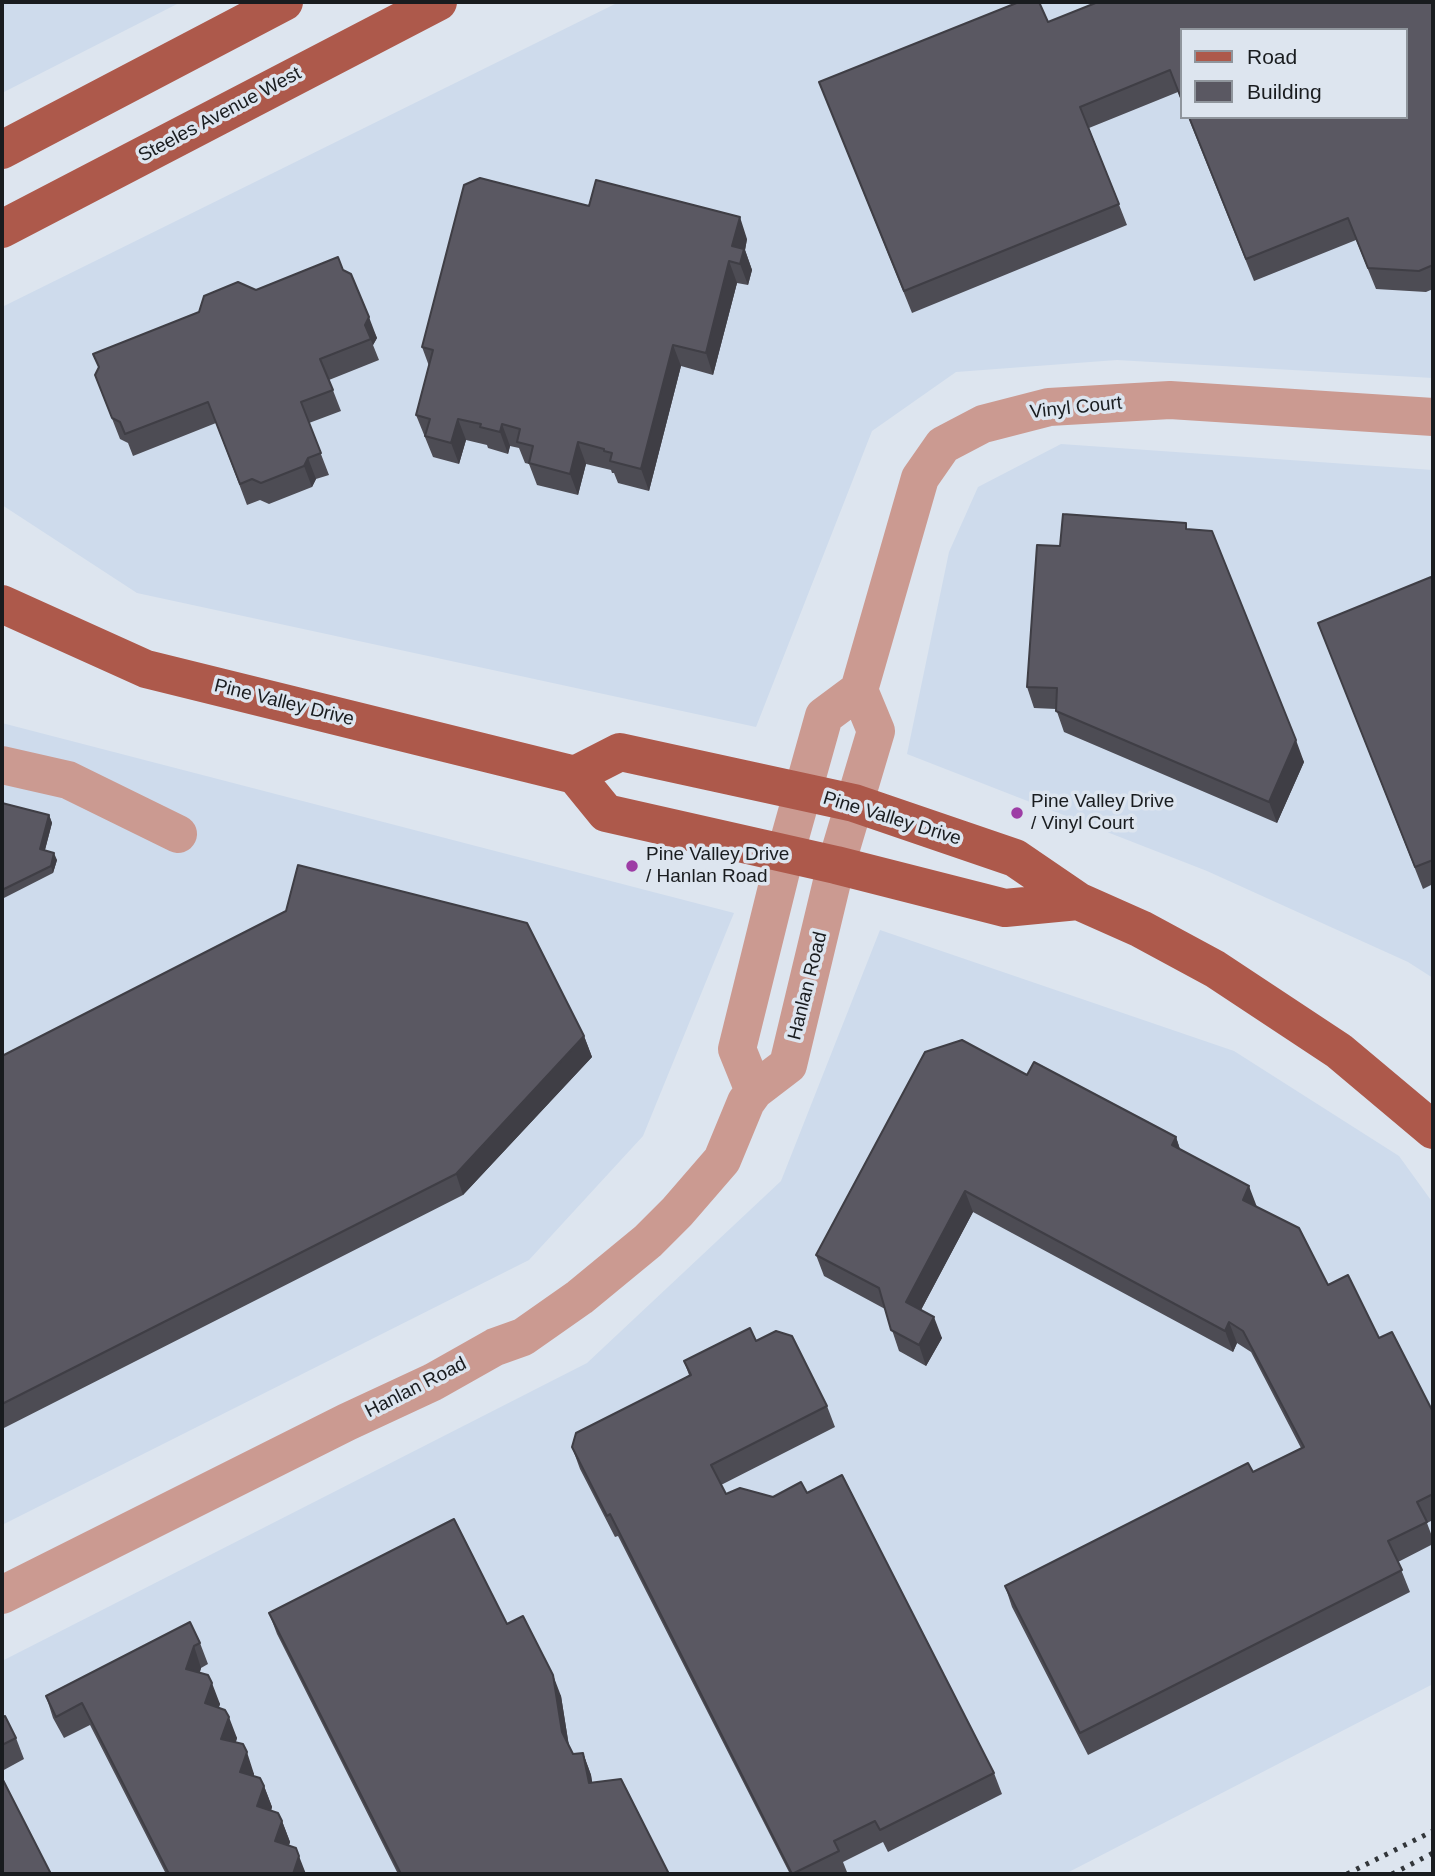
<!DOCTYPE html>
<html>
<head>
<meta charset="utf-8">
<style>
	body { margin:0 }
	#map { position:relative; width:1435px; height:1876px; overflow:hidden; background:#dde5ef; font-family:Helvetica,sans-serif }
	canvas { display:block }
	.frame { position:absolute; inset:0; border:4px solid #191c1f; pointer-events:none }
	.legend { position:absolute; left:1180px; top:28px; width:228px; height:91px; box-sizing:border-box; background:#dde5ef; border:2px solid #8f959c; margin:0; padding:9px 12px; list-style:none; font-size:21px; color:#191c1f }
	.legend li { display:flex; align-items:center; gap:14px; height:35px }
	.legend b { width:35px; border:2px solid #8f959c }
</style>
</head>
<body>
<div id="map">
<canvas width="1435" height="1876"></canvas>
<div class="frame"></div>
<ul class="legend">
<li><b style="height:9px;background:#ad594b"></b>Road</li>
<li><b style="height:19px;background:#5a5862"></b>Building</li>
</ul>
</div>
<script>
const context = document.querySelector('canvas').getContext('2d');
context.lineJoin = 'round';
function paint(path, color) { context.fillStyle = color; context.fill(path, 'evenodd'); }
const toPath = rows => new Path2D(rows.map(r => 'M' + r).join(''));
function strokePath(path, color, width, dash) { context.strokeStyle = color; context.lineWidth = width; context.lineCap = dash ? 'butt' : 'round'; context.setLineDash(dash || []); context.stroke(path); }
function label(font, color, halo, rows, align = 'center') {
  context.font = font + ' Helvetica,sans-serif'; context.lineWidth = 7; context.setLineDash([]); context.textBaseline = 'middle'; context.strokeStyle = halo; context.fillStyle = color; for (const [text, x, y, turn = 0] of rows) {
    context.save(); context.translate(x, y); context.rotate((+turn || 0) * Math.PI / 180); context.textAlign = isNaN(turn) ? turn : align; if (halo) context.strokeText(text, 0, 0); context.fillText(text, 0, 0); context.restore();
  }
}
paint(toPath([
	[2,2,181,2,2,93],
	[619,2,1433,2,1433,378,1117,360,956,372,872,431,756,727,137,593,2,505,2,307],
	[1181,30,1405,30,1405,117,1181,117],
	[1061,444,1433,470,1433,978,1408,962,1207,871,907,754,949,552,978,487],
	[2,723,734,913,643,1136,529,1260,2,1525],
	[880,930,1234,1051,1399,1156,1433,1203,1433,1684,1065,1874,2,1874,2,1661,587,1363,781,1181]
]), '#cedbec');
strokePath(toPath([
	[2,765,68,780,178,834],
	[754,1091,737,1049,785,855,824,716,859,690,920,478,943,445,983,424,1049,407,1170,400,1433,417],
	[2,1595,347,1422,433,1382,495,1347,523,1337,580,1297,648,1241,677,1212,722,1160,746,1102,754,1091,788,1065,836,865,876,731,859,690]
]), '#cb9a91', 38);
strokePath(toPath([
	[2,150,284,2],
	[2,229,438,2],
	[2,604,146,669,575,775,606,813,836,865,1005,908,1078,901],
	[575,775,620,752,854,803,1015,858,1078,901,1141,929,1215,969,1339,1051,1433,1130]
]), '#ad594b', 38);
strokePath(toPath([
	[1347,1874,1433,1831],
	[1392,1874,1433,1853]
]), '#32363a', 5, [3.5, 7]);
paint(toPath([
	[1433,2,1433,289,1426,292,1376,289,1356,240,1254,281,1188,117,1405,117,1181,30,1181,100,1178,92,1089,128,1127,225,912,313,819,82,1048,22],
	[589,206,747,239,745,250,752,270,748,285,737,283,713,375,681,366,649,491,618,483,614,473,612,473,611,470,586,464,578,495,537,485,529,464,525,463,519,448,510,446,508,454,488,448,487,445,466,440,459,464,433,457,416,415,429,366,422,347],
	[343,270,377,338,373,345,379,360,329,380,341,411,309,423,329,475,316,479,312,487,269,504,260,500,247,505,216,423,133,456,128,443,120,439,95,375,99,368,93,354,256,290],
	[1188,530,1304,762,1277,823,1064,732,1056,709,1034,708,1027,687,1060,546],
	[1433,582,1433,884,1423,889,1318,623],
	[2,803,49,815,52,823,45,850,57,860,53,873,2,899],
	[584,1036,592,1057,463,1195,2,1429,2,1056],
	[1027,1075,1176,1137,1180,1149,1257,1207,1328,1285,1379,1338,1433,1412,1433,1520,1427,1523,1433,1539,1433,1544,1398,1562,1410,1592,1088,1755,1012,1607,1005,1586,1253,1472,1301,1448,1251,1352,1237,1343,1233,1352,973,1212,921,1310,942,1338,926,1366,899,1351,885,1309,824,1276,816,1255],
	[756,1341,827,1406,835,1427,721,1485,726,1494,773,1497,807,1493,994,1773,1002,1794,888,1852,883,1842,843,1862,847,1872,842,1874,790,1874,618,1536,615,1537,580,1469,572,1447,689,1375,684,1361],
	[269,1613,507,1624,561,1696,569,1746,573,1754,583,1753,591,1775,592,1783,669,1874,398,1874,277,1634],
	[200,1643,208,1664,201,1668,200,1672,220,1704,219,1707,237,1738,236,1742,254,1774,254,1776,264,1786,272,1807,271,1811,282,1821,290,1842,289,1845,306,1874,166,1874,90,1725,64,1738,53,1718,46,1696],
	[2,1718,16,1738,24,1759,2,1771]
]), '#4d4c54');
paint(toPath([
	[740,217,747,239,745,250,752,270,748,285,740,264,732,246],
	[729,261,737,283,713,375,706,353],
	[369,317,377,338,373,345,365,325],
	[673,345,681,366,649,491,641,469],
	[458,419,466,440,459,464,451,443],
	[502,424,510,446,508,454,500,432],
	[578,442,586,464,578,495,570,474],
	[308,458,316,479,312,487,304,466],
	[1296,740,1304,762,1277,823,1269,802],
	[49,815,52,823,43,857,40,849],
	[54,853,57,860,53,873,51,866],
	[584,1036,592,1057,463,1195,456,1174],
	[1176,1137,1183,1159,1172,1145],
	[1249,1186,1257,1207,1243,1200],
	[965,1191,973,1212,914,1323,906,1302],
	[934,1317,942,1338,926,1366,919,1345],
	[1229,1322,1237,1343,1233,1352,1225,1331],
	[194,1646,201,1668,194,1690,186,1669],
	[553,1675,561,1696,570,1753,562,1732],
	[212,1683,220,1704,213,1724,205,1703],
	[229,1717,237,1738,229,1760,221,1739],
	[247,1752,254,1774,248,1793,240,1772],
	[583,1753,591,1775,596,1805,589,1783],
	[264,1786,272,1807,265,1828,257,1806],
	[282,1821,290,1842,283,1863,275,1841],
	[299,1856,306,1874,293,1874]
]), '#3f3e45');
const building = toPath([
	[1019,2,1039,2,1048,22,1098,2,1433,2,1433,265,1419,271,1368,268,1348,218,1246,259,1189,117,1405,117,1405,30,1181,30,1181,98,1170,70,1080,107,1119,204,904,291,819,82,1019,2],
	[480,178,589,206,596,180,740,217,732,246,744,249,740,264,729,261,706,353,673,345,641,469,610,461,612,453,604,451,604,449,578,442,570,474,529,463,533,446,517,442,520,429,502,424,500,432,480,427,481,424,458,419,451,443,425,436,430,419,416,415,433,350,422,347,464,185,480,178],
	[338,257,343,270,351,274,369,317,365,325,371,339,320,359,333,390,301,402,321,453,308,458,304,466,261,483,252,479,240,484,208,402,125,434,120,422,112,418,95,375,99,367,93,354,199,312,204,296,238,282,256,290,338,257],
	[1063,514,1186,523,1186,529,1212,531,1296,740,1269,802,1056,711,1057,688,1027,687,1037,545,1060,546,1063,514],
	[1431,577,1433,582,1433,860,1415,867,1318,623,1431,577],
	[2,803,49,815,40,849,54,853,51,866,2,890,2,803],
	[298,865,527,923,584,1036,456,1174,2,1404,2,1056,286,911,298,865],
	[962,1040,1027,1075,1034,1062,1176,1137,1172,1145,1249,1186,1243,1200,1299,1228,1328,1285,1348,1275,1379,1338,1392,1332,1433,1412,1433,1432,1432,1433,1433,1435,1433,1494,1417,1502,1427,1522,1388,1541,1402,1570,1080,1733,1005,1586,1248,1463,1253,1472,1304,1447,1243,1331,1229,1322,1225,1331,965,1191,906,1302,934,1317,919,1345,891,1330,879,1288,816,1255,925,1052,962,1040],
	[750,1328,756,1341,776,1331,792,1336,827,1406,711,1465,726,1494,740,1488,773,1497,801,1482,807,1493,842,1475,994,1773,880,1830,875,1821,834,1841,839,1851,792,1874,610,1514,607,1516,572,1447,576,1433,691,1375,684,1361,750,1328],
	[454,1519,507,1624,523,1616,553,1675,562,1732,573,1754,583,1753,589,1783,621,1779,669,1874,401,1874,269,1613,454,1519],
	[190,1622,200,1643,194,1646,186,1669,208,1675,212,1683,205,1703,225,1710,229,1717,221,1739,243,1744,247,1752,240,1772,260,1778,264,1786,257,1806,278,1813,282,1821,275,1841,296,1848,299,1856,293,1874,169,1874,82,1703,56,1717,46,1696,190,1622],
	[5,1716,16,1738,2,1745,2,1718,5,1716],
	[2,1778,51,1874,2,1874,2,1778]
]);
paint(building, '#5a5862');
strokePath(building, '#3f3e45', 2);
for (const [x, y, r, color] of [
	[1017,813,7,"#9d3da5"],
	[632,866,7,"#9d3da5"]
]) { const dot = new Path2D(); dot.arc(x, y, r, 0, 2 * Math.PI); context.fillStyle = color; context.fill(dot); strokePath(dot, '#dde5ef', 2.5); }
label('19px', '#191c1f', '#dde5ef', [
	["Steeles Avenue West",220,115,-28],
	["Vinyl Court",1076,408,-6],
	["Pine Valley Drive",284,703,14],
	["Pine Valley Drive",892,819,17],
	["Hanlan Road",808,986,-76],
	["Hanlan Road",416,1388,-27]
]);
label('19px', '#191c1f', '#dde5ef', [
	["Pine Valley Drive",1031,802],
	["/ Vinyl Court",1031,824],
	["Pine Valley Drive",646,855],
	["/ Hanlan Road",646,877]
], 'left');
</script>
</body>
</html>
